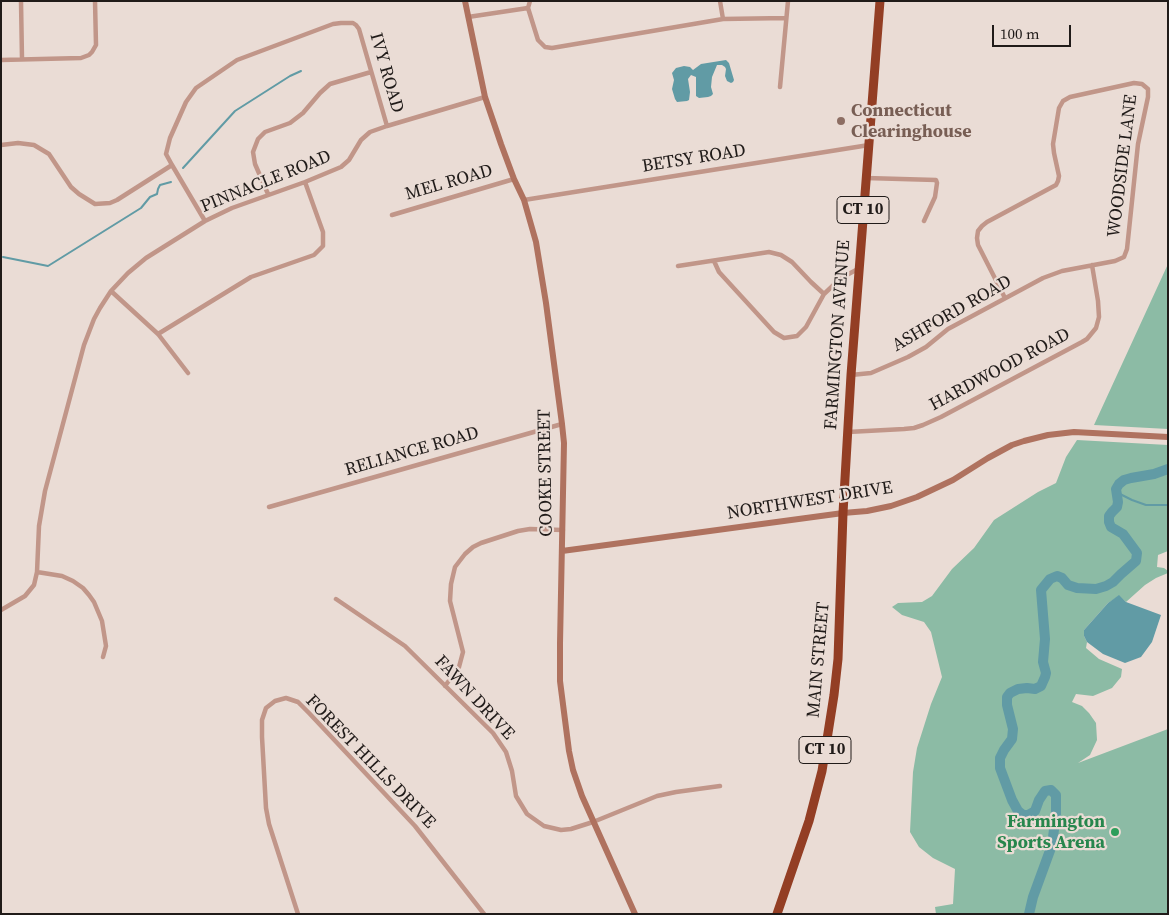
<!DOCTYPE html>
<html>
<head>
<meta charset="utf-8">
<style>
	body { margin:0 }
	#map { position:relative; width:1169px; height:915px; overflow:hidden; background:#eadcd5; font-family:"Source Serif 4",serif }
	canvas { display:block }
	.frame { position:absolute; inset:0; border:2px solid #201b19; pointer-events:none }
	.scale { position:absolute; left:992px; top:25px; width:79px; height:22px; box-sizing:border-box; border:2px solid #201b19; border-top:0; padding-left:6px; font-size:15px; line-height:18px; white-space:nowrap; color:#201b19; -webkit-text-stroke:4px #eadcd5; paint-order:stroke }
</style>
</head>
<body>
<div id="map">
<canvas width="1169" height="915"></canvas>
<div class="frame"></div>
<div class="scale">100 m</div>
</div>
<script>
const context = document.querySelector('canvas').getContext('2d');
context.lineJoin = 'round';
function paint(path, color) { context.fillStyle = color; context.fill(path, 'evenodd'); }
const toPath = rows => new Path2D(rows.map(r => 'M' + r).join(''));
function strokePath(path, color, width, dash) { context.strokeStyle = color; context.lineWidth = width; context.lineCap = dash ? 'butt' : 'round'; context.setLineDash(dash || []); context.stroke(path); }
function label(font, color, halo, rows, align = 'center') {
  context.font = font + ' "Source Serif 4",serif'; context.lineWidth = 4.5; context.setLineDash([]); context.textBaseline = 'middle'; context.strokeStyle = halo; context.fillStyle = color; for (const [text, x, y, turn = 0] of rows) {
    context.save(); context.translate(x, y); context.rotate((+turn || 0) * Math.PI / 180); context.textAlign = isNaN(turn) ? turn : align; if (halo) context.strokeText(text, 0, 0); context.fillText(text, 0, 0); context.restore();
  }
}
paint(toPath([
	[1168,264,1168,429,1094,425],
	[1077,440,1168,445,1168,551,1158,555,1157,567,1164,568,1168,571,1168,573,1156,578,1145,585,1126,602,1119,596,1108,603,1084,630,1084,636,1087,642,1086,648,1099,659,1122,669,1121,677,1112,688,1093,696,1076,694,1072,702,1082,706,1089,713,1096,723,1097,740,1090,755,1078,763,1168,729,1168,914,936,914,935,907,953,904,955,869,933,858,919,847,910,832,913,772,917,748,931,704,942,677,931,632,924,622,902,615,892,607,898,603,922,602,932,596,952,569,974,548,994,520,1038,492,1056,483,1066,457]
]), '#8cbba5');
paint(toPath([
	[726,60,729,63,734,80,733,82,731,83,727,81,725,76,726,69,725,67,722,65,717,65,712,77,711,87,713,94,711,96,708,97,699,98,696,96,696,77,691,75,688,79,690,92,689,100,687,101,677,102,675,99,672,89,674,80,672,73,676,68,684,66,690,67,693,70,701,64],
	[1119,595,1126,602,1161,615,1152,642,1141,657,1125,663,1103,654,1087,642,1084,636,1084,630,1108,603]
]), '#619ba5');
strokePath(toPath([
	[183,168,235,111,290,76,301,71],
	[3,257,48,266,141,208,150,197,157,194,158,189,160,185,171,182],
	[1116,492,1132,500,1146,505,1168,505]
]), '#619ba5', 2);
strokePath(toPath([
	[1029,914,1033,897,1052,845,1056,814,1056,795,1051,790,1045,791,1039,800,1035,811,1028,815,1023,815,1018,811,1012,800,1000,768,1000,758,1004,750,1012,739,1013,729,1007,705,1007,697,1010,693,1018,689,1027,688,1035,689,1041,686,1045,677,1046,673,1043,662,1045,639,1041,590,1050,579,1057,576,1062,578,1068,585,1077,588,1096,589,1106,586,1113,582,1121,574,1136,561,1137,553,1123,534,1111,527,1109,522,1109,516,1112,512,1117,507,1118,502,1116,489,1119,484,1124,480,1131,478,1154,474,1168,469]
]), '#619ba5', 10);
strokePath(toPath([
	[21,1,22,59],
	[720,1,723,19],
	[528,8,538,40,545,47,552,48,723,19,786,18],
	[468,17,528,8,530,1],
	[1,60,81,58,89,55,92,52,96,45,95,1],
	[780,87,788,1],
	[1,145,18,143,34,145,49,154,71,187,79,194,95,204,110,203,117,200,172,165],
	[866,178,936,180,937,183,935,197,924,221],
	[268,194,255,164,253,152,258,139,265,132,290,123,303,113,320,93,330,84,371,72],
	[524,200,869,145],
	[392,215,514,179],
	[205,221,172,165,166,154,170,138,186,102,196,88,237,60,333,24,341,23,353,23,356,25,359,29,387,126],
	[714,261,719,272,774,332,784,338,797,336,806,327,824,294],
	[678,266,769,252,781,255,792,262,811,282,824,294,841,278,858,269],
	[111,291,158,334,188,373],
	[158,334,251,277,314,255,323,246,323,232,305,182],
	[851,375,871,373,908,357,926,347,948,329,1043,278,1062,271,1115,261,1124,257,1127,249,1138,144,1148,97,1148,89,1142,84,1134,83,1070,97,1063,101,1059,108,1053,144,1054,153,1059,176,1058,181,1056,185,987,222,982,226,978,231,977,238,978,245,1005,298],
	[848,432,904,429,914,428,923,425,941,417,1082,342,1087,339,1096,328,1099,317,1098,301,1092,265],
	[269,507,562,424],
	[37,572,62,576,73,581,83,588,89,595,94,602,102,621,106,646,103,657],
	[336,599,405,646,493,733,506,752,512,771,516,796,527,814,544,826,561,830,571,829,593,822,657,796,676,792,720,786],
	[1,610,25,596,34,585,37,572,39,526,45,491,84,345,94,319,100,308,111,291,128,273,146,258,205,221,232,208,305,182,341,167,349,160,361,140,370,132,387,126,485,97],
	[445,686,459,667,463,652,450,601,451,584,455,567,465,554,473,547,481,543,518,531,530,529,563,530],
	[298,914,269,824,266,808,262,737,262,720,266,708,275,701,286,698,298,702,309,713,415,826,484,914]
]), '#c19689', 4.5);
strokePath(toPath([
	[465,1,485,97,501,144,514,179,524,200,536,242,546,303,562,424,564,443,560,643,560,681,569,751,573,770,582,796,635,914],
	[562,551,843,513,867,511,891,506,917,497,953,480,988,458,1012,445,1024,441,1048,435,1074,432,1168,437]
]), '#af725f', 6);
strokePath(toPath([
	[777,914,809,821,822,771,834,695,838,659,843,513,851,375,880,1]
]), '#933e24', 9);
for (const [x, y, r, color] of [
	[841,121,5,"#8d6e63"],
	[1115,832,5,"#2e9e5b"]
]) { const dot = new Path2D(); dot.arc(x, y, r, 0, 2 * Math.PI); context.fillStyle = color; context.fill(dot); strokePath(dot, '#eadcd5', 2); }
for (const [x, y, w] of [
	[863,210,52],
	[825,750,52]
]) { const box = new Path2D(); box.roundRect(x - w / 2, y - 13.5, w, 27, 4); context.fillStyle = '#eadcd5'; context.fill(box); strokePath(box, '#201b19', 1); }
label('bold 16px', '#201b19', null, [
	["CT 10",863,210],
	["CT 10",825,750]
]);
label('18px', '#201b19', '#eadcd5', [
	["IVY ROAD",386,73,74],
	["BETSY ROAD",694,159,-9],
	["WOODSIDE LANE",1123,166,-83],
	["PINNACLE ROAD",266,182,-22],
	["MEL ROAD",449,183,-16],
	["ASHFORD ROAD",952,314,-30],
	["FARMINGTON AVENUE",838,335,-86],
	["HARDWOOD ROAD",1000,370,-28],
	["RELIANCE ROAD",412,452,-16],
	["COOKE STREET",546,473,-91],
	["NORTHWEST DRIVE",810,501,-9],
	["MAIN STREET",819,660,-85],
	["FAWN DRIVE",474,698,47],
	["FOREST HILLS DRIVE",370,762,46]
]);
label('bold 18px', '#785e54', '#eadcd5', [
	["Connecticut",851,111],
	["Clearinghouse",851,132]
], 'left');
label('bold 18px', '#27864d', '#eadcd5', [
	["Farmington",1105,822],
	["Sports Arena",1105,843]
], 'right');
</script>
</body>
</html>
